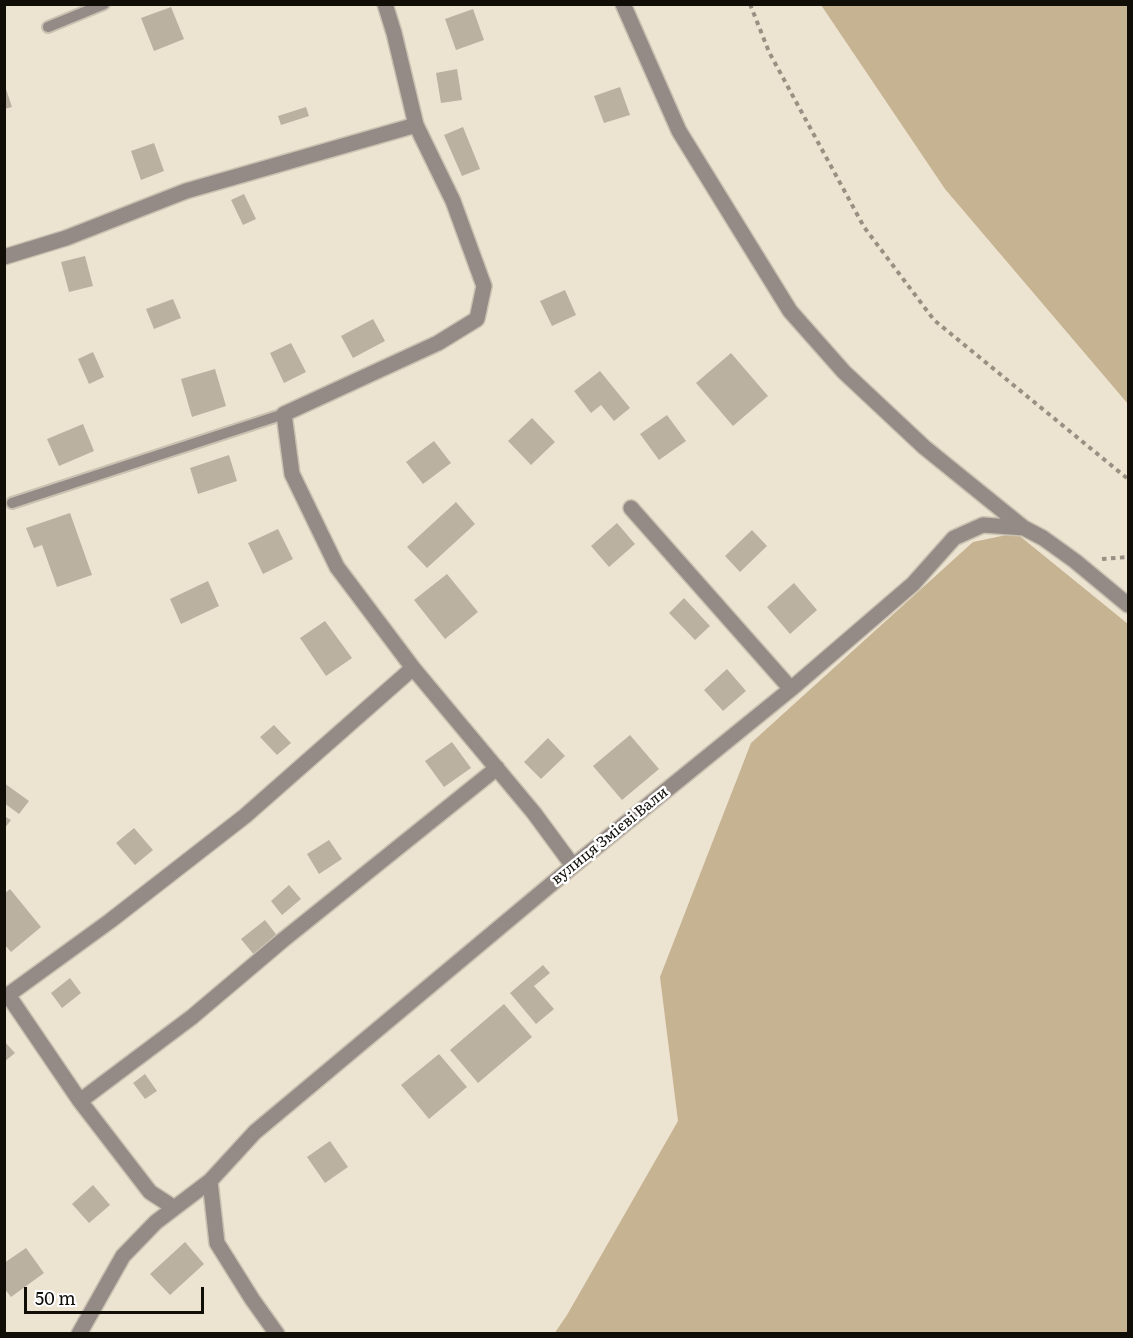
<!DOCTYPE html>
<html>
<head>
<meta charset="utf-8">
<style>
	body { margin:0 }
	#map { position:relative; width:1133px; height:1338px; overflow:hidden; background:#ede3d1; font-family:Literata,serif }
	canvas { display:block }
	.frame { position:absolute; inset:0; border:6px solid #110e08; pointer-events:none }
	.scale { position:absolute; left:24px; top:1287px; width:180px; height:27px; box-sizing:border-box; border:3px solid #110e08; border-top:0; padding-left:8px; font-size:18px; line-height:21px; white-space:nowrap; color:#110e08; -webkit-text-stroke:4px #fff; paint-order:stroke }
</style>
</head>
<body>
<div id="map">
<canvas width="1133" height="1338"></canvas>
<div class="frame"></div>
<div class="scale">50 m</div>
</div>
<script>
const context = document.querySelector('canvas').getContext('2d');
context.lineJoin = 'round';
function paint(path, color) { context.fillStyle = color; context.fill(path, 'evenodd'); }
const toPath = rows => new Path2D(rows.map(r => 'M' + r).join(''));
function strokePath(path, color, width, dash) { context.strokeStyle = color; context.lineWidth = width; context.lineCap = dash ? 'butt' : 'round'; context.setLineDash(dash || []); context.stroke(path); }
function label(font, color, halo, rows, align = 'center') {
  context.font = font + ' Literata,serif'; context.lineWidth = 5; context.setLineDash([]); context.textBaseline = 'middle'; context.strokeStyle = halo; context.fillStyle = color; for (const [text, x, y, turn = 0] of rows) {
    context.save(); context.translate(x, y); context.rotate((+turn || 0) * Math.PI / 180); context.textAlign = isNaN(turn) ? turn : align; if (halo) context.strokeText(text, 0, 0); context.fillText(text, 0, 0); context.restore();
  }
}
paint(toPath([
	[821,5,1128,5,1128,404,945,189],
	[1016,533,1128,624,1128,1333,554,1334,567,1315,678,1121,660,977,751,743,973,542]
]), '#c6b392');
paint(toPath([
	[171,7,184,39,154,51,141,18],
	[473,9,484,40,456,50,445,19],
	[457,69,462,100,441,103,436,73],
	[4,83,12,107,4,109],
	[620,87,630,115,604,123,594,96],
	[306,107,309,116,281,125,278,116],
	[463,127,480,169,462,176,444,135],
	[154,143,164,171,141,180,131,151],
	[244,194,256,219,243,225,231,200],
	[85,256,93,286,69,292,61,262],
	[565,290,576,315,552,326,540,301],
	[173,299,181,318,154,329,146,309],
	[373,319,385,341,353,358,341,336],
	[291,343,306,372,284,383,270,353],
	[93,352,104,377,89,384,78,359],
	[731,353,768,396,733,426,696,383],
	[215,369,226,406,192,417,181,379],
	[600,371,630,408,614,421,601,405,591,413,574,391],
	[667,415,686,441,659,460,640,434],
	[532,418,555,442,531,465,508,441],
	[83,424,94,451,59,466,47,439],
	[434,441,451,463,423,484,406,462],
	[229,455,237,481,198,494,190,468],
	[456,502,475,524,427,568,407,547],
	[70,513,92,575,57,587,42,545,34,548,26,528],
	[617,523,635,544,609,567,591,546],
	[278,529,293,559,263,574,248,543],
	[752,530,767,546,740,572,725,556],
	[447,574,478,612,445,639,414,600],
	[208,581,219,606,181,624,170,599],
	[794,583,817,610,790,634,767,607],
	[684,598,710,626,695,640,669,613],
	[325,621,352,658,326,676,300,638],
	[727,669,746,691,723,711,704,690],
	[274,725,291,743,277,755,260,737],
	[630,735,659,769,622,800,593,766],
	[548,738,565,756,541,779,524,762],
	[452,742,471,768,444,787,425,761],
	[4,783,29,801,19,814,4,803],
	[4,816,11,820,4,829],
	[134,828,153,850,135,865,116,843],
	[329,840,342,859,319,874,307,854],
	[289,885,301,899,282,915,271,901],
	[10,889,41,927,11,952,4,944,4,894],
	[265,920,279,938,255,956,241,939],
	[543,965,550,973,534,986,554,1009,536,1024,510,993],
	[70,978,81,993,62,1008,51,993],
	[504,1004,532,1037,478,1083,450,1050],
	[4,1041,15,1053,4,1062],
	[439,1054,467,1087,429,1119,401,1085],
	[145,1074,157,1091,145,1099,133,1083],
	[330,1141,348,1167,325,1183,307,1157],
	[93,1185,110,1205,89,1223,72,1204],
	[185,1242,204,1264,170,1295,150,1274],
	[26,1248,44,1273,11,1297,4,1288,4,1263]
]), '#bbb1a0');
const service = toPath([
	[48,27,104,4],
	[12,503,284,414]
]);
const minor = toPath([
	[385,4,394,33,416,125,453,201,484,286,477,319,438,343,284,414,292,474,337,567,413,668,534,813,573,866],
	[623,4,679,131,790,311,844,372,924,447,1024,528,1043,538,1075,561,1128,605],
	[4,257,66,238,186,191,416,125],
	[631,508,791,689],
	[80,1101,192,1017,283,940,497,768],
	[210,1181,217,1243,252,1299,277,1334],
	[173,1207,150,1192,80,1101,8,995,110,921,245,816,413,668],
	[79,1334,123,1256,156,1222,210,1181,255,1132,573,866,791,689,913,584,954,538,983,525,1024,528]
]);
strokePath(service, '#cac1b1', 14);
strokePath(minor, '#cac1b1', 18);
strokePath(toPath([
	[750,4,769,52,864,227,934,320,1128,479],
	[1102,559,1128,557]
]), '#989183', 4, [4.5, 4.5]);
strokePath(service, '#948b87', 10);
strokePath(minor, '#948b87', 15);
label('15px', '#110e08', '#fff', [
	["вулиця Змієві Вали",610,836,-39]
]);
</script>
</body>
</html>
